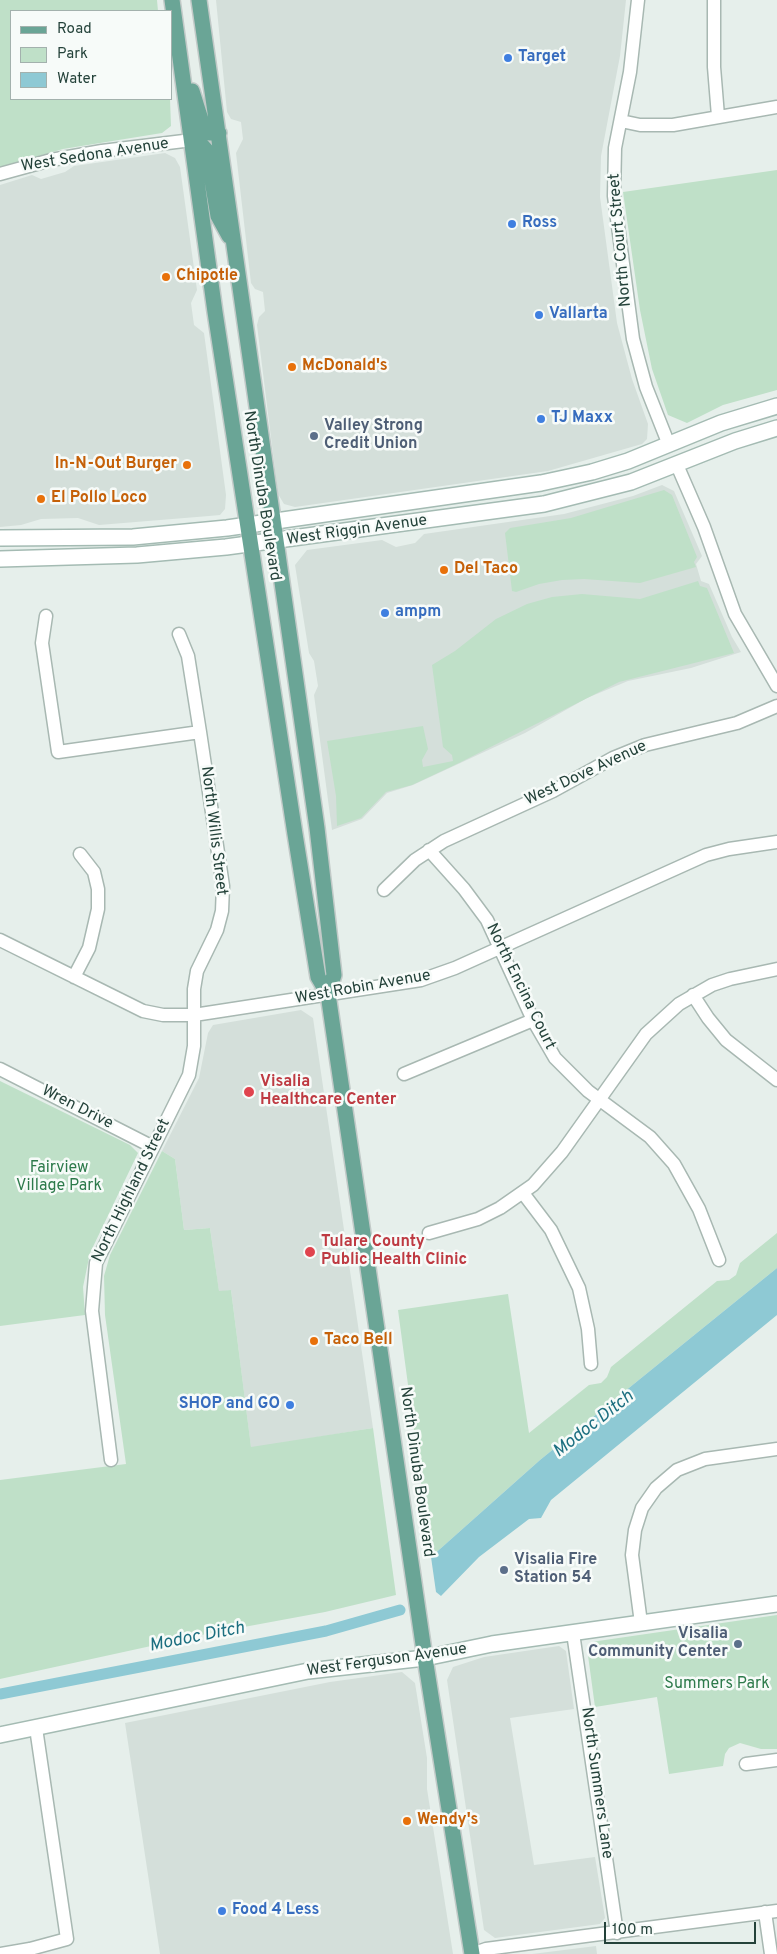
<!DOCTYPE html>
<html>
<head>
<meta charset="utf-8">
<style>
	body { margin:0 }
	#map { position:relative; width:777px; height:1954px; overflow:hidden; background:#e6efeb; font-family:Overpass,sans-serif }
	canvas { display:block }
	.legend { position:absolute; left:10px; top:10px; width:162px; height:90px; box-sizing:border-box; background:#f7fbf9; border:1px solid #a3b1ad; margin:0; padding:6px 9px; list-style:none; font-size:15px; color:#24423a }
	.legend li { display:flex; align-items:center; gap:10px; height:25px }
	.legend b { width:25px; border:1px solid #a3b1ad }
	.scale { position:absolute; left:604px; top:1922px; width:152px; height:22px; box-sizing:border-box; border:2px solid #24423a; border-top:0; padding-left:6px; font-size:15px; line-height:18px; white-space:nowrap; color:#24423a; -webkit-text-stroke:4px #f7fbf9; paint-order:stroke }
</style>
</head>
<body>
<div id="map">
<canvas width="777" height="1954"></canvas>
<ul class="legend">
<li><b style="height:6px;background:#6aa596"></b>Road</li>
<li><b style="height:14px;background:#bfe0c8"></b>Park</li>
<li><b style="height:14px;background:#8ec9d4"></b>Water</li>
</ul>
<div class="scale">100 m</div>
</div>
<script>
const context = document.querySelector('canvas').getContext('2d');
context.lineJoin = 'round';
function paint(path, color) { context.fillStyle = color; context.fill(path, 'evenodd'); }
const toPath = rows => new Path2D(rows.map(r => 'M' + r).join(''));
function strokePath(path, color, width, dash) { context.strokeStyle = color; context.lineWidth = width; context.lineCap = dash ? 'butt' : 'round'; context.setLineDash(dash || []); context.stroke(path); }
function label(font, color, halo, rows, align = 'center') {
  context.font = font + ' Overpass,sans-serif'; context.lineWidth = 5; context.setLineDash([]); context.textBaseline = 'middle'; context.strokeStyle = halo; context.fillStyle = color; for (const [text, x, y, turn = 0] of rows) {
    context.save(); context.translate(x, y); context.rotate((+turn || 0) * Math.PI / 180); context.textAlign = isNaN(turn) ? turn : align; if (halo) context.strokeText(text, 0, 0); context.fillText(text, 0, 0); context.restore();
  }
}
paint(toPath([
	[216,0,626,0,620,56,601,156,600,197,617,323,632,379,648,424,647,439,642,444,548,471,295,507,284,504,278,494,257,325,259,317,265,311,263,292,255,289,251,283,236,153,243,139,241,122,231,119,227,112],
	[165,153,175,158,180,167,197,290,191,303,194,325,204,333,226,495,225,509,220,515,209,516,99,525,78,518,41,519,21,525,0,527,0,185,32,175,41,179,65,172,74,166],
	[662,485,674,491,702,556,696,564,701,581,709,584,732,637,741,652,691,668,628,681,587,698,525,733,413,785,387,793,362,819,332,830,314,695,318,686,314,661,309,653,295,565,307,550,382,540,396,547,415,543,424,534,564,514,633,496],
	[301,1010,313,1018,373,1428,251,1448,231,1290,219,1292,210,1228,184,1230,175,1159,162,1151,199,1078,208,1033,213,1025],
	[559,1646,566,1651,574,1709,510,1718,534,1865,595,1857,605,1918,600,1924,495,1938,484,1930,447,1680,453,1667,484,1657],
	[402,1672,415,1683,427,1758,427,1789,453,1954,160,1954,125,1723,330,1682],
	[596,1946,597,1954,532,1954]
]), '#d4dfda');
paint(toPath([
	[0,0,157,0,158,11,11,11,11,99,170,99,171,126,162,133,63,149,0,167],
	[777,170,777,390,723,405,687,423,668,415,652,369,640,310,623,192],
	[664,490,672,495,697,557,694,562,696,567,640,583,584,579,562,580,539,584,516,592,512,591,505,533,510,528,571,518],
	[698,581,700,586,707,588,734,653,619,682,459,763,412,785,386,792,361,818,337,826,336,796,327,741,423,726,428,749,422,760,423,767,453,761,452,755,443,747,432,665,455,651,496,619,527,604,552,597,582,594,640,599],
	[0,1081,130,1145,138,1153,90,1253,83,1287,85,1315,0,1326],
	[162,1151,175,1159,184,1230,210,1228,219,1291,231,1290,251,1447,373,1428,396,1595,325,1612,206,1634,0,1679,0,1480,126,1464,105,1315,104,1276,110,1255],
	[777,1233,777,1268,540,1460,431,1557,398,1310,508,1294,529,1433,589,1385,601,1383,607,1377,611,1367,717,1281,729,1280,736,1275,740,1263],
	[777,1615,777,1749,761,1749,740,1743,729,1748,725,1754,723,1766,669,1774,657,1697,595,1707,587,1648,591,1642]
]), '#bfe0c8');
paint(toPath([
	[777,1268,777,1315,551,1500,541,1518,529,1519,479,1557,441,1596,436,1592,431,1557,540,1460]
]), '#8ec9d4');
strokePath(toPath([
	[0,1694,326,1631,400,1610]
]), '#8ec9d4', 11);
const street = toPath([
	[638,0,630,72,615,148,614,196,633,339,646,387,669,445],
	[714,0,714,67,718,116],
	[621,121,640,125,673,125,777,107],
	[0,174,51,160,102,151,192,140],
	[677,465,704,527,735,614,777,686],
	[46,616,42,643,58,752,200,732],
	[429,850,464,889,487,920,533,1020,555,1058,588,1091,650,1137,674,1164,699,1209,719,1260],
	[384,890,415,860,444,841,553,791,613,758,645,745,737,723,777,706],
	[0,940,143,1011,163,1015,194,1015,421,980,455,968,706,855,729,849,777,842],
	[74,977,89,948,98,909,98,889,94,872,80,854],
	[693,995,708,1018,726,1040,777,1080],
	[0,1069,153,1147],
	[404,1074,533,1020],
	[523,1193,551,1230,579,1288,588,1329,591,1364],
	[429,1233,478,1219,500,1208,533,1185,562,1152,646,1034,679,1004,712,985,730,979,777,969],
	[111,1460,92,1311,96,1263,189,1075,194,1046,194,989,197,971,217,930,222,911,223,886,200,732,188,656,179,634],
	[641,1623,632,1555,635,1530,642,1508,656,1488,677,1470,705,1459,777,1449],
	[573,1633,617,1933],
	[746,1764,777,1760],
	[765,1912,771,1954],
	[0,1954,30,1949,67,1939,36,1728],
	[472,1954,486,1949,777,1911]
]);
const secondary = toPath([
	[0,538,133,537,227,528,541,483,592,472,628,461,721,423,777,406],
	[0,559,137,555,226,547,544,504,631,482,735,441,777,428],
	[0,1735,308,1671,425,1658,492,1644,777,1604]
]);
const primary = toPath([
	[172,0,215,312,295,834,318,977,328,994,425,1658,472,1954],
	[199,0,317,828,334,975,328,994],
	[192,91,204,129,210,133,219,133],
	[192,140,198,141,207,151,218,216,229,236]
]);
strokePath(street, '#a8b8b2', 15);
strokePath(secondary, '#a4bbb3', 18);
strokePath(primary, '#c2cac8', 18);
strokePath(street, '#fff', 12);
strokePath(secondary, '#fff', 15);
strokePath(primary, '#6aa596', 15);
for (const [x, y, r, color] of [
	[508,58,5,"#3f7fe0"],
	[512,224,5,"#3f7fe0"],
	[166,277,5,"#e8710a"],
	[539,315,5,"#3f7fe0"],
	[292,367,5,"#e8710a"],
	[541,419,5,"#3f7fe0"],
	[314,436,5,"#5c6f8a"],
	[187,465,5,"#e8710a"],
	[41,499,5,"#e8710a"],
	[444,570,5,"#e8710a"],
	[385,613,5,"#3f7fe0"],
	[249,1092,6,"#e0444e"],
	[310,1252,6,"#e0444e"],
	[314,1341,5,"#e8710a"],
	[290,1405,5,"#3f7fe0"],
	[504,1570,5,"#5c6f8a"],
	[738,1644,5,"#5c6f8a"],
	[407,1821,5,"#e8710a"],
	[222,1911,5,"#3f7fe0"]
]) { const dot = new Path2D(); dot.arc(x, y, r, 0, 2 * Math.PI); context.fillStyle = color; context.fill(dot); strokePath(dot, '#f7fbf9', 2); }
label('bold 16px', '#366cbe', '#f7fbf9', [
	["Target",518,58],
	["Ross",522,224],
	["Vallarta",549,315],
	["TJ Maxx",551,419],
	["ampm",395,613],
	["SHOP and GO",280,1405,"right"],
	["Food 4 Less",232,1911]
], 'left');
label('16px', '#24423a', '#f7fbf9', [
	["West Sedona Avenue",95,156,-9],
	["North Court Street",621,240,-95],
	["North Dinuba Boulevard",261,496,81],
	["West Riggin Avenue",357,531,-8],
	["West Dove Avenue",586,774,-25],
	["North Willis Street",213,831,83],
	["North Encina Court",520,987,64],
	["West Robin Avenue",363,988,-10],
	["Wren Drive",77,1108,27],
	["North Highland Street",132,1191,-64],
	["North Dinuba Boulevard",416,1472,82],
	["West Ferguson Avenue",387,1661,-8],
	["North Summers Lane",596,1783,82]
]);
label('bold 16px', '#c56008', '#f7fbf9', [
	["Chipotle",176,277],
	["McDonald's",302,367],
	["In-N-Out Burger",177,465,"right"],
	["El Pollo Loco",51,499],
	["Del Taco",454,570],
	["Taco Bell",324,1341],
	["Wendy's",417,1821]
], 'left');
label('bold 16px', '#4e5e75', '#f7fbf9', [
	["Valley Strong",324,427],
	["Credit Union",324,445],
	["Visalia Fire",514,1561],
	["Station 54",514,1579],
	["Visalia",728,1635,"right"],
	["Community Center",728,1653,"right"]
], 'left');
label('bold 16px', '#be3a42', '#f7fbf9', [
	["Visalia",260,1083],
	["Healthcare Center",260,1101],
	["Tulare County",321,1243],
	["Public Health Clinic",321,1261]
], 'left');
label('16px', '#2d7a4b', '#f7fbf9', [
	["Fairview",59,1169],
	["Village Park",59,1187],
	["Summers Park",717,1685]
]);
label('italic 18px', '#1c6f80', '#f7fbf9', [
	["Modoc Ditch",594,1425,-38],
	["Modoc Ditch",197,1638,-11]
]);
</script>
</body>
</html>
